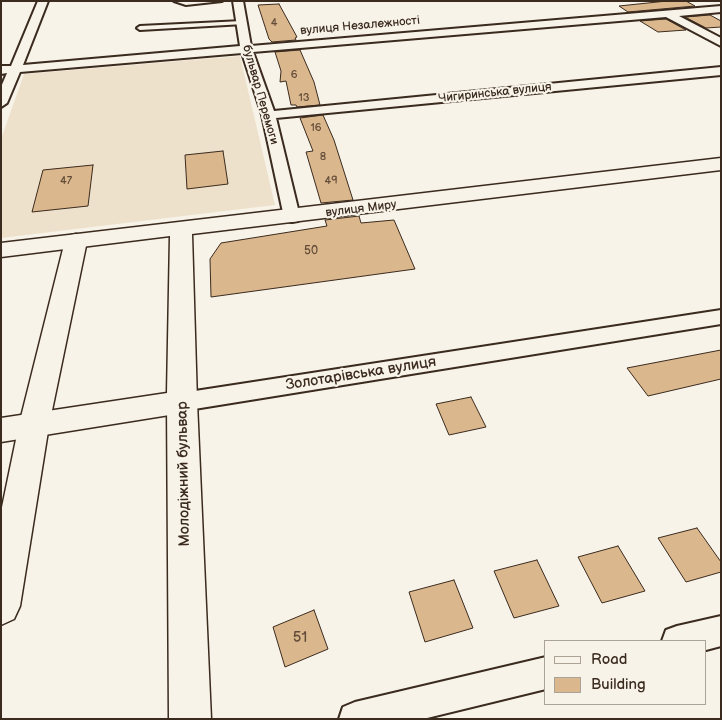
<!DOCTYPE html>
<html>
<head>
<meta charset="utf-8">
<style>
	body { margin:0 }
	#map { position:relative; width:722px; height:720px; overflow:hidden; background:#f7f3e8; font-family:"Balsamiq Sans",sans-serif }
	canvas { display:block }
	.frame { position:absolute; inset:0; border:2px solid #3b2a1e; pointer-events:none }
	.legend { position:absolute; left:544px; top:640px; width:162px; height:65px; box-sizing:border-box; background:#f7f3e8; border:1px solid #aca397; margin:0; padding:6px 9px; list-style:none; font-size:15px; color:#3b2a1e }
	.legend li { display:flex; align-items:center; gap:10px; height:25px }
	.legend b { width:25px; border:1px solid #aca397 }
</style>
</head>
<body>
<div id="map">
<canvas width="722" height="720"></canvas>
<div class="frame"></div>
<ul class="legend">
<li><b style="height:6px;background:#f7f3e8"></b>Road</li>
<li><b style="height:14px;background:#dab78c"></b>Building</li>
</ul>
</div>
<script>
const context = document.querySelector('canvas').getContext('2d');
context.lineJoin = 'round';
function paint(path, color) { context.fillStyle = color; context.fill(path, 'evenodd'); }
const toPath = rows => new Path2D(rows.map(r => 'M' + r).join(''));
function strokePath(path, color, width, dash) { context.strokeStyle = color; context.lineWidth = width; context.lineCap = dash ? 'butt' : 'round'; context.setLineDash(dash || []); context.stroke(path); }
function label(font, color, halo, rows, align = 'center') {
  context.font = font + ' "Balsamiq Sans",sans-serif'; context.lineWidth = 4.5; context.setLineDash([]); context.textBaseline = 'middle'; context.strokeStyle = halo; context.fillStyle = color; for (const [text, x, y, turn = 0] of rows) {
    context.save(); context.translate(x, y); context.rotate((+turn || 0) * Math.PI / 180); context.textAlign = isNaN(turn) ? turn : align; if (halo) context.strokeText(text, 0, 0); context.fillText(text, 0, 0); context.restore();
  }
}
paint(toPath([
	[240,56,275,205,1,238,1,139,24,74]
]), '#eee1cc');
const building = toPath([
	[667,1,686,1,695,6,628,12,619,6,667,1],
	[279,4,297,37,295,38,296,40,272,42,269,39,258,5,279,4],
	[710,15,721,21,721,27,706,28,685,17,710,15],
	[666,19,686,30,658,32,640,21,666,19],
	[300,50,314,82,320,105,297,107,296,105,291,105,286,81,280,82,281,71,275,52,300,50],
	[323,115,334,140,353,200,321,203,306,152,313,151,300,118,323,115],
	[223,151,228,184,187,189,185,155,223,151],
	[93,165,88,206,32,212,43,170,93,165],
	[359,216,361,223,394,220,415,269,211,297,210,259,221,243,327,226,325,220,359,216],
	[721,350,721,379,648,396,627,368,721,350],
	[471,397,486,427,449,435,436,404,471,397],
	[697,528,721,562,721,572,686,582,658,538,697,528],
	[618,546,645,591,602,603,578,557,618,546],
	[537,560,559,606,514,618,494,571,537,560],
	[454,580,473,628,425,642,409,592,454,580],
	[314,610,328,649,285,667,273,627,314,610]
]);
paint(building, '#dab78c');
strokePath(building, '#3b2a1e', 1);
const lane = toPath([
	[174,1,222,1,186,5,174,1],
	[242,21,244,24,140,30,137,28,140,26,242,21]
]);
const street = toPath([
	[38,1,48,1,23,65,240,46,233,1,243,1,251,46,721,6,721,12,679,16,721,38,721,46,666,17,253,52,274,111,721,67,721,75,276,118,300,217,298,221,292,222,286,221,284,217,262,115,242,53,20,72,7,103,1,107,1,87,7,73,1,74,1,66,11,66,38,1],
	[721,310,721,324,182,411,174,408,171,402,174,396,182,393,721,310],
	[721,616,721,646,706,650,706,641,662,641,666,630,677,626,721,616],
	[546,657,546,689,423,719,339,719,343,707,355,702,546,657]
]);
const secondary = toPath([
	[76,234,84,236,87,241,49,425,20,606,14,619,1,625,1,512,19,425,65,241,68,236,76,234],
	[182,391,192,394,197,402,211,719,169,719,167,402,172,394,182,391]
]);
const primary = toPath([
	[721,158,721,170,192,234,197,402,192,410,182,413,1,442,1,418,167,393,170,236,1,257,1,243,721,158]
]);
strokePath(lane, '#3b2a1e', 4);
strokePath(street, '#3b2a1e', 4);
strokePath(secondary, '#3b2a1e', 3);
strokePath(primary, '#3b2a1e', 3);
paint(lane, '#f7f3e8');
paint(street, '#f7f3e8');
paint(secondary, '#f7f3e8');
paint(primary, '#f7f3e8');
label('11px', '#634d3a', null, [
	["4",274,23],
	["6",294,75],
	["13",304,98],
	["16",316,128],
	["8",323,157],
	["47",66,181],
	["49",331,181]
]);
label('12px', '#3b2a1e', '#f7f3e8', [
	["вулиця Незалежності",360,26,-5],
	["Чигиринська вулиця",495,93,-6],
	["бульвар Перемоги",260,95,74],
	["вулиця Миру",361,209,-7]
]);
label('12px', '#634d3a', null, [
	["50",311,251]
]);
label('15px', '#3b2a1e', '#f7f3e8', [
	["Золотарівська вулиця",361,374,-9],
	["Молодіжний бульвар",184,474,-91]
]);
label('15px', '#634d3a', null, [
	["51",300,638]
]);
</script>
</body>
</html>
